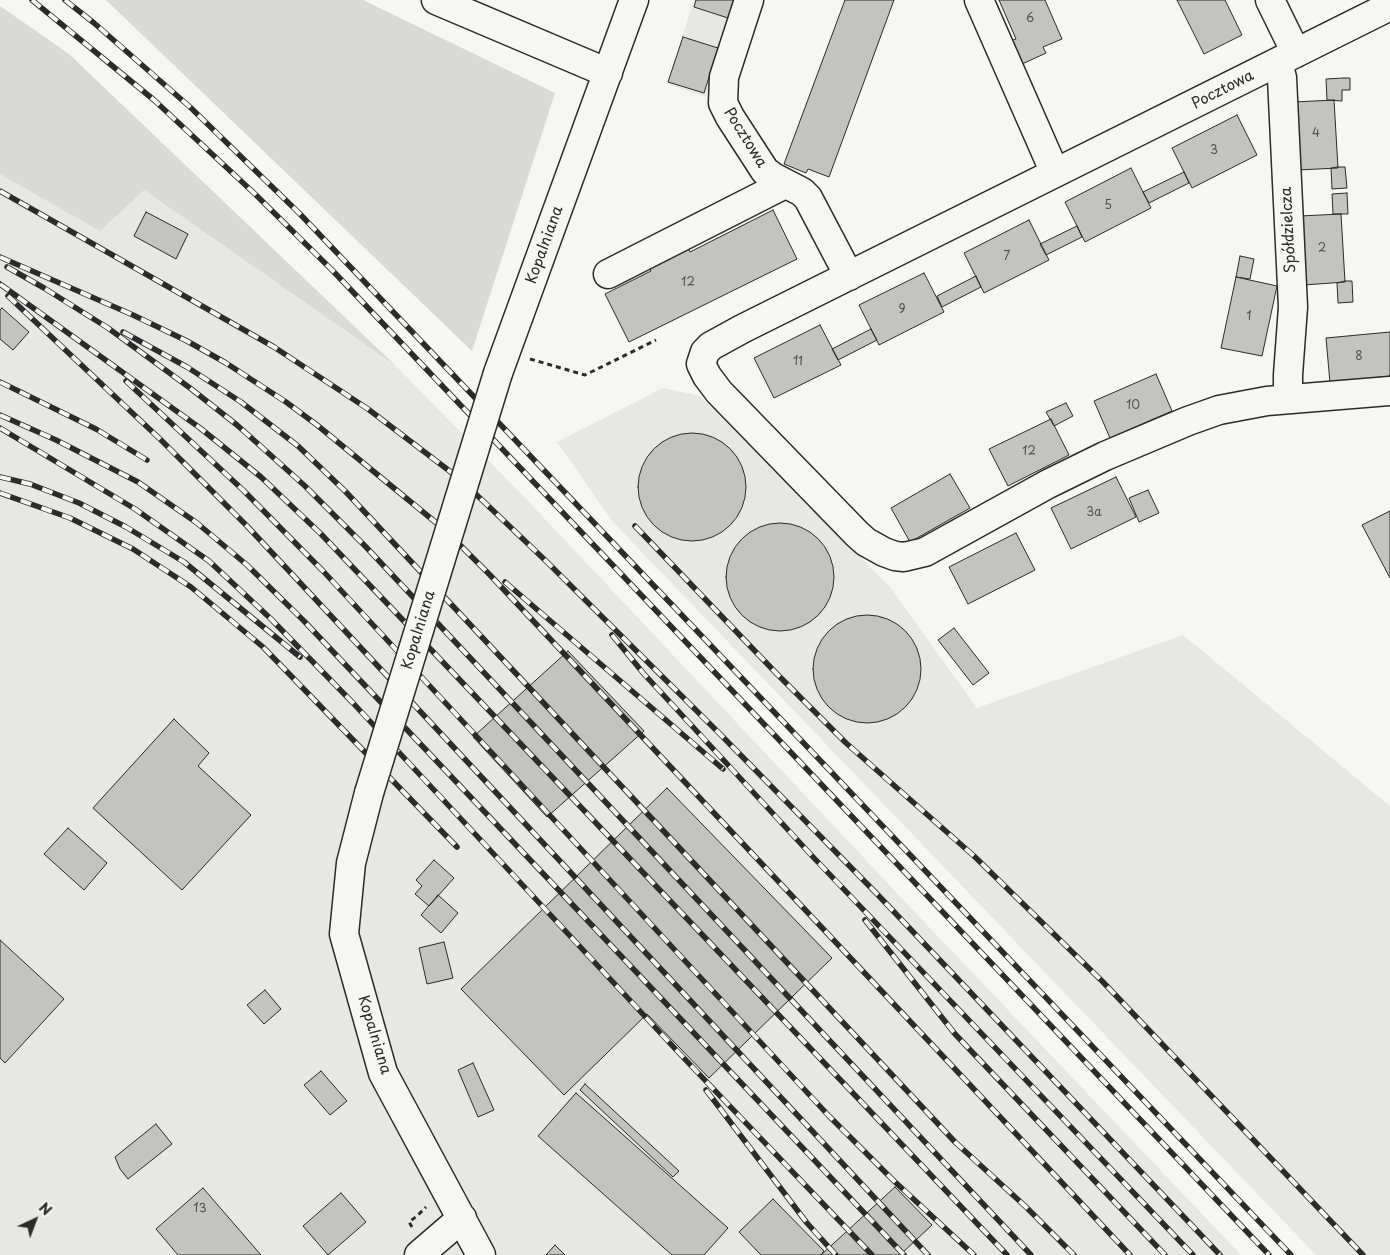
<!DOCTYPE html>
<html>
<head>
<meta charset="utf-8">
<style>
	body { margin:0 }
	#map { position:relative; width:1390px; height:1255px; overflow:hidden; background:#f6f6f2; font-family:"Playpen Sans",sans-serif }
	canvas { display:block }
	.north { position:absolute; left:10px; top:1195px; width:50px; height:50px; -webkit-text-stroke:4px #f6f6f2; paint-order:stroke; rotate:43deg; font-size:14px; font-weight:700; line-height:20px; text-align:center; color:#2b2b2b }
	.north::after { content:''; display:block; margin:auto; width:18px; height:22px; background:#2b2b2b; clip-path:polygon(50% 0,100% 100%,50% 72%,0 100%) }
</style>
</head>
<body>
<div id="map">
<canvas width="1390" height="1255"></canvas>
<div class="north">N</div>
</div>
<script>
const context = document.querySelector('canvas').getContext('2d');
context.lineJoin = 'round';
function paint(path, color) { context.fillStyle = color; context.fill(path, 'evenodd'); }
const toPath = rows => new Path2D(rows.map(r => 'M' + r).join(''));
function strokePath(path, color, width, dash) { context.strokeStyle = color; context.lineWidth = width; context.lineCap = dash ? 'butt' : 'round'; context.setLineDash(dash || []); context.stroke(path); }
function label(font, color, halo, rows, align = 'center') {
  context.font = font + ' "Playpen Sans",sans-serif'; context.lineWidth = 4; context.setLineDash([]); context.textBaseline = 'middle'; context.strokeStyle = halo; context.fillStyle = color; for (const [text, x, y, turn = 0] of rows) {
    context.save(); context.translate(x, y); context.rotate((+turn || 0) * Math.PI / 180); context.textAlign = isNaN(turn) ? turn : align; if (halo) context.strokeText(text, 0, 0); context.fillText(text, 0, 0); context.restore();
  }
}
paint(toPath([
	[694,0,738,0,706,97,667,84],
	[0,106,144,190,396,366,530,503,910,907,1241,1255,0,1255],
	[663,388,700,396,890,587,977,708,1183,635,1390,806,1390,1255,1316,1255,613,522,557,442]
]), '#e7e7e3');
paint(toPath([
	[106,0,363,0,555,93,472,351],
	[0,6,69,54,396,366,144,190,100,231,0,174]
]), '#d9d9d5');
const building = toPath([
	[696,0,734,0,728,18,694,7,696,0],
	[845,0,894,0,829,177,808,169,806,173,784,164,845,0],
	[999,0,1045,0,1062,39,1043,47,1046,53,1020,65,1010,41,1016,39,999,0],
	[1177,0,1225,0,1242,35,1204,54,1177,0],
	[683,37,718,48,704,93,668,82,683,37],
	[1344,78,1350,78,1350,90,1342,90,1342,101,1327,100,1326,79,1344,78],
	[1334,100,1338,168,1298,170,1294,102,1334,100],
	[1237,115,1257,155,1192,188,1172,148,1237,115],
	[1338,167,1345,167,1347,188,1332,189,1331,168,1338,167],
	[1131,168,1151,208,1085,242,1065,202,1131,168],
	[1184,172,1189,183,1149,203,1143,192,1184,172],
	[1347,193,1348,214,1333,214,1332,194,1347,193],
	[773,210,797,259,629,342,605,294,651,271,648,265,687,245,690,252,773,210],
	[146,212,188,234,176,259,134,236,146,212],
	[1341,214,1345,282,1304,285,1300,216,1341,214],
	[1029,220,1049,260,984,293,964,253,1029,220],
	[1077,226,1082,237,1046,255,1040,244,1077,226],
	[1240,256,1254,259,1250,279,1236,277,1240,256],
	[924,273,944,312,879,345,859,305,924,273],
	[976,276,981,287,942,307,937,296,976,276],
	[1236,277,1277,286,1262,356,1221,348,1236,277],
	[1345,281,1352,281,1353,302,1338,303,1337,283,1345,281],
	[2,308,29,332,13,350,0,339,0,310,2,308],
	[820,325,841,365,774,398,754,358,820,325],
	[871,329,877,340,838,360,832,349,871,329],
	[1390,332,1390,376,1330,383,1326,338,1390,332],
	[1156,374,1172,411,1110,438,1094,401,1156,374],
	[1066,403,1073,416,1054,426,1046,412,1066,403],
	[1051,419,1069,455,1008,486,989,449,1051,419],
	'638 487a54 54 0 1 1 108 0a54 54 0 1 1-108 0Z',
	[950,474,970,508,910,542,891,508,950,474],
	[1116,477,1136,517,1071,549,1051,508,1116,477],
	[1148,490,1159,513,1139,522,1129,498,1148,490],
	[1390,511,1390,578,1362,525,1390,511],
	'726 577a54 54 0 1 1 108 0a54 54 0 1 1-108 0Z',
	[1016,533,1035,570,968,604,949,567,1016,533],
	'813 669a54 54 0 1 1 108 0a54 54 0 1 1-108 0Z',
	[954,628,989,673,973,685,938,640,954,628],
	[568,651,644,731,547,817,473,737,568,651],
	[174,719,209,753,198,766,251,815,182,890,93,808,174,719],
	[667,788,832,958,709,1078,647,1014,564,1095,461,989,667,788],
	[68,828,107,863,84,890,44,854,68,828],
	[434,860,454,878,429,906,415,894,422,886,416,880,434,860],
	[438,895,458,913,441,933,421,915,438,895],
	[0,940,64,999,5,1063,0,1058,0,940],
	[444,942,453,978,427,984,419,948,444,942],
	[265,990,281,1009,264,1024,247,1005,265,990],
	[473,1063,494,1110,478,1117,458,1070,473,1063],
	[321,1071,347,1101,330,1115,304,1085,321,1071],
	[585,1084,679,1171,673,1177,580,1090,585,1084],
	[576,1093,728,1228,704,1255,672,1255,538,1136,576,1093],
	[156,1124,172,1144,128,1179,120,1169,115,1157,156,1124],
	[895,1187,932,1225,900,1255,821,1255,895,1187],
	[203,1188,261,1255,178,1255,156,1229,203,1188],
	[341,1193,366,1222,328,1255,303,1226,341,1193],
	[773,1199,824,1251,821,1255,761,1255,739,1232,773,1199],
	[555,1245,565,1255,546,1255,555,1245]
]);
paint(building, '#c3c3c0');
strokePath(building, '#2b2b2b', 1);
const minor = toPath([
	[436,0,608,73],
	[749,0,724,77,723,103,730,117,765,171,773,177,802,192,808,198,849,276],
	[979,0,1055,173],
	[1270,0,1296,53],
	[1390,6,742,329,711,346,705,352,701,364,707,376,719,392,857,534,866,542,884,552,895,556,904,557,925,552,1048,484,1105,456,1188,421,1219,410,1267,401,1390,391],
	[1278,62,1282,78,1293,307,1288,375,1288,399],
	[608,274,785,184],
	[498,373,634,0],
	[369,793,351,863,344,934,383,1073,481,1255],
	[419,1255,462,1218]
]);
strokePath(minor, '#2b2b2b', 31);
strokePath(toPath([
	[530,359,585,375,656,340],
	[412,1227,409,1222,417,1216,426,1207]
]), '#2b2b2b', 3, [5, 4]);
strokePath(minor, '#f6f6f2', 28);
const rail = toPath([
	[32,0,154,100,255,194,332,270,1269,1255],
	[65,0,94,23,190,107,300,214,1291,1255],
	[0,191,274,347,368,409,460,479,547,562,720,734,878,895,1220,1255],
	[0,257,133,315,187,341,226,363,286,402,317,425,445,530,490,575,1130,1255],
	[7,267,44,288,108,328,190,388,237,425,305,486,366,547,1031,1255],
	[0,284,200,428,261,477,321,534,1007,1255],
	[8,296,160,439,247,526,928,1255],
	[123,332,187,367,241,402,298,446,345,491,955,1142,1025,1206,1074,1255],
	[126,381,243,490,323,571,829,1116,894,1181,974,1255],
	[0,382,96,429,147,460],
	[0,415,56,440,138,482,197,523,247,565,304,621,904,1255],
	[0,428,135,509,209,561,270,618,353,703,680,1054,872,1255],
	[0,477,30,484,79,503,126,527,184,562,300,657],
	[0,493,70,518,133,549,191,587,263,647,457,847],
	[635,526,777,674,846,743,974,856,1103,982,1363,1255],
	[505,582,723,769],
	[612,635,644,674,814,858,1193,1255],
	[865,920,955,1034,1165,1255],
	[706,1090,807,1223,836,1255]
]);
strokePath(rail, '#2b2b2b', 5.5);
strokePath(rail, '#f6f6f2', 4, [11]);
const minorBridge = toPath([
	[369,793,498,373]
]);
strokePath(minorBridge, '#2b2b2b', 31, []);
strokePath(minorBridge, '#f6f6f2', 28);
label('12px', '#515150', null, [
	["6",1030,19],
	["4",1316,134],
	["3",1214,151],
	["5",1108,206],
	["2",1322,249],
	["7",1007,257],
	["12",688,283],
	["9",902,310],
	["1",1249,317],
	["8",1359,357],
	["11",798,362],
	["10",1133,406],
	["12",1029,452],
	["3a",1094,513],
	["13",200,1209]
]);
label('15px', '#2b2b2b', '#f6f6f2', [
	["Pocztowa",1223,90,-27],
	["Pocztowa",745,138,58],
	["Spółdzielcza",1289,230,-93],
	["Kopalniana",545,245,-70],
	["Kopalniana",419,630,-73],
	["Kopalniana",374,1035,73]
]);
</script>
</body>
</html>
